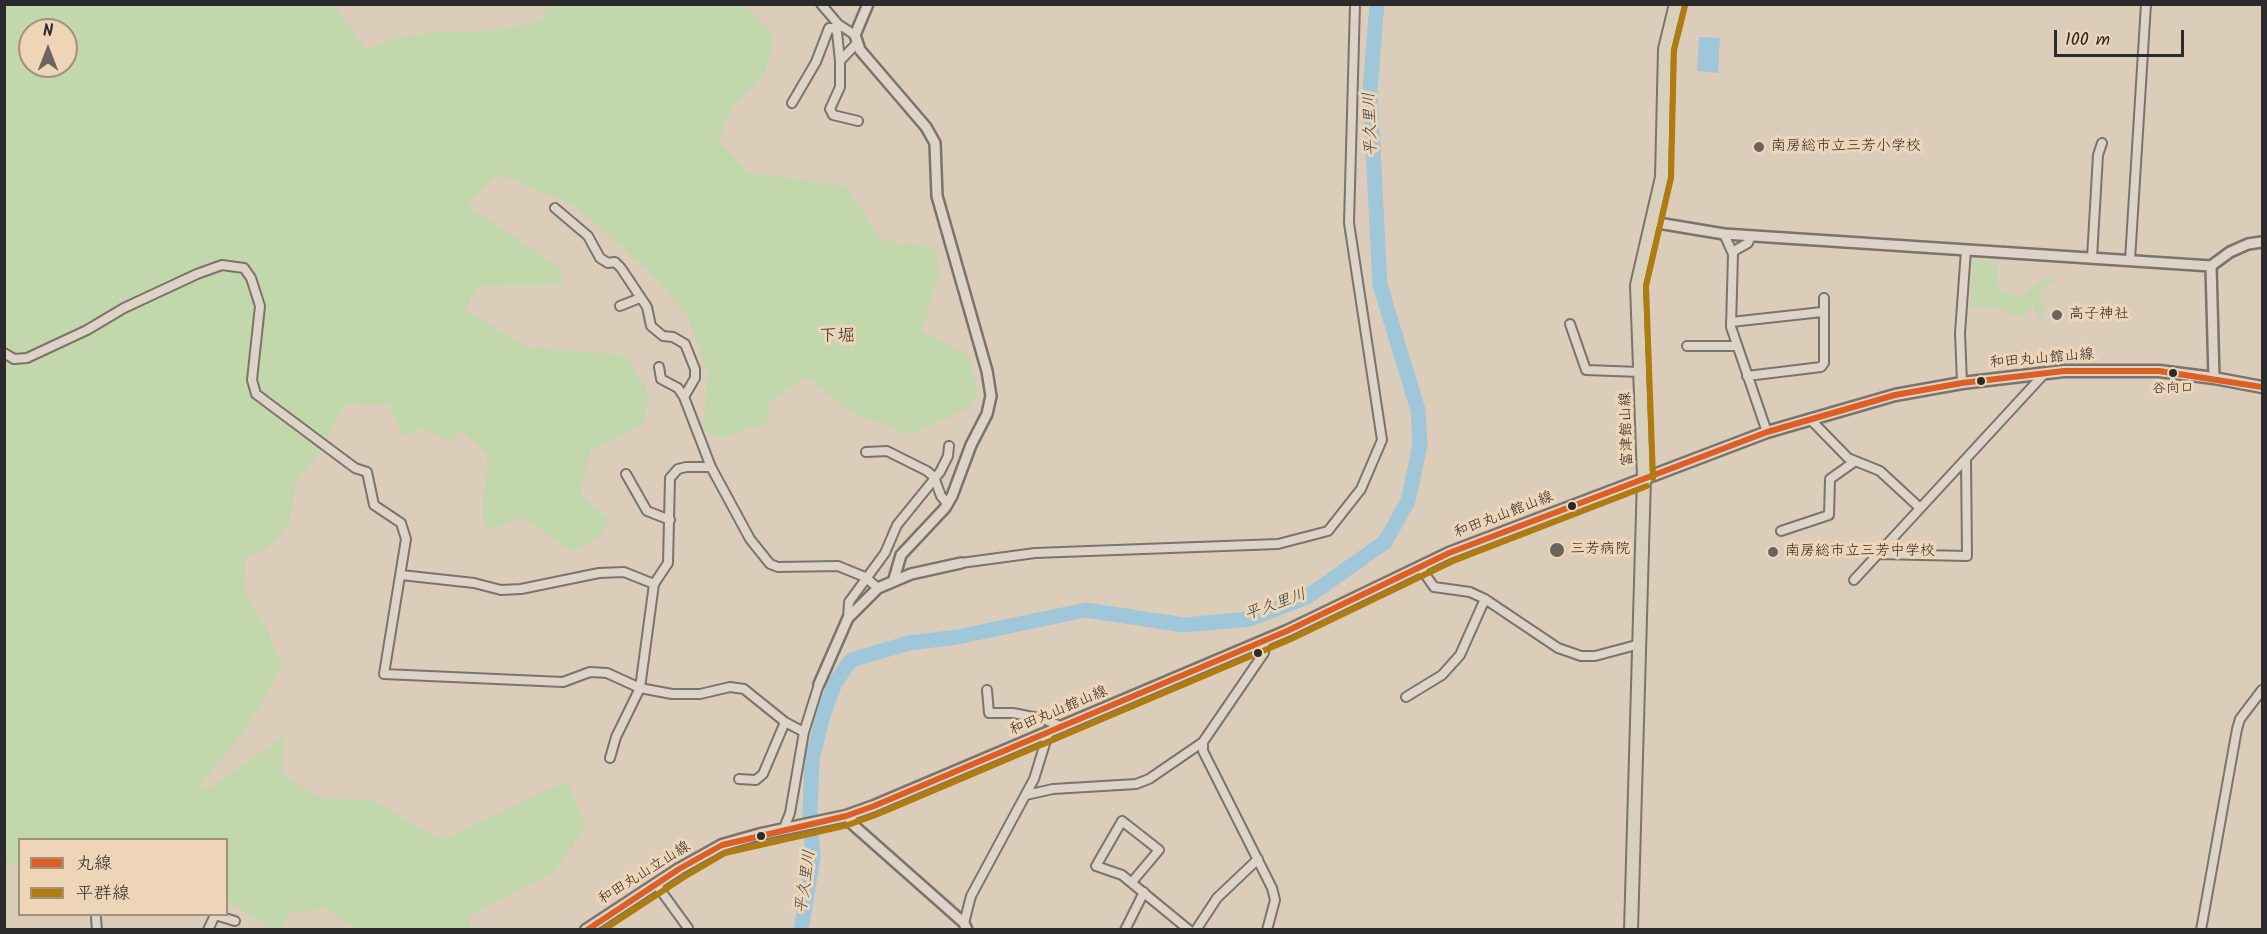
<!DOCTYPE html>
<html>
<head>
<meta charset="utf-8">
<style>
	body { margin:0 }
	#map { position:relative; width:2267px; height:934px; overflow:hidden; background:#dccdba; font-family:Kalam,"Klee One",sans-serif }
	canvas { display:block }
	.frame { position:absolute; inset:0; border:6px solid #2b2b2b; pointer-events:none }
	.legend { position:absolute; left:18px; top:838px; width:210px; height:78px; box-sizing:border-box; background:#efd5b7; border:2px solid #a1917f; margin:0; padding:8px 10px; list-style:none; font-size:18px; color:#2b2b2b }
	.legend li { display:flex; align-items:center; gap:12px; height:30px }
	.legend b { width:30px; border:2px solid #a1917f }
	.north { position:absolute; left:18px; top:18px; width:60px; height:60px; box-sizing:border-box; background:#efd5b7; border:2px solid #a1917f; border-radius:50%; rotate:0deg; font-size:16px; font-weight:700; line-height:24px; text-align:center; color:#2b2b2b }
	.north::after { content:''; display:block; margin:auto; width:21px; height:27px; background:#69645d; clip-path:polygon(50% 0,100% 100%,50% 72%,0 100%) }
	.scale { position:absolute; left:2054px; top:30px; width:130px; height:27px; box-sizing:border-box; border:3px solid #2b2b2b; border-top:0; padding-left:8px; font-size:18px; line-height:21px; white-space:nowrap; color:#2b2b2b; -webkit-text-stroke:4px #efd5b7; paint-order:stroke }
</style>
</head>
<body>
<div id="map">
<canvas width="2267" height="934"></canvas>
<div class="frame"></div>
<ul class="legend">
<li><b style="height:8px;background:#de5f23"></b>丸線</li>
<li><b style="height:8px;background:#b07b0f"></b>平群線</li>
</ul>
<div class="north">N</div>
<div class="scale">100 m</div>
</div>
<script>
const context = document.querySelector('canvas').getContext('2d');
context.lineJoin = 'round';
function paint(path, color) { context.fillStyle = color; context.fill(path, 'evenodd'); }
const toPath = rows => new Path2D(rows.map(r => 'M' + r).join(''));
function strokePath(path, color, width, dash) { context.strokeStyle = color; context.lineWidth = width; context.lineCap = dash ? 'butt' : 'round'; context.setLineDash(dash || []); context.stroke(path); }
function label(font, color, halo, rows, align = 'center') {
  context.font = font + ' Kalam,"Klee One",sans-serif'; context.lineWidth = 6; context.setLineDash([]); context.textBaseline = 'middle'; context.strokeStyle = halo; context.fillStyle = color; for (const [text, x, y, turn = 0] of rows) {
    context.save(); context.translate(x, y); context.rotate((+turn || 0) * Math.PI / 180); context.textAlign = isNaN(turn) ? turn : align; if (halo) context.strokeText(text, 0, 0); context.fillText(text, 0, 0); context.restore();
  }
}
paint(toPath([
	[5,5,334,5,366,49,395,38,437,32,490,31,542,21,548,5,744,5,775,37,765,72,732,108,718,142,749,172,846,186,881,240,935,247,939,274,922,331,967,354,979,394,966,409,912,435,854,414,806,377,769,403,767,424,717,439,703,428,708,375,687,315,646,268,573,205,498,174,467,204,559,268,563,285,479,286,464,309,527,347,625,355,649,393,643,424,590,451,580,494,610,520,599,538,571,551,524,518,486,531,482,513,488,454,461,430,449,441,421,428,403,437,389,404,345,405,319,455,296,482,290,523,267,549,245,557,244,591,267,629,282,666,244,733,199,786,211,787,285,736,281,772,313,795,325,798,372,800,441,840,567,781,586,826,555,872,468,917,472,929,356,929,326,909,291,912,282,929,273,930,227,900,226,840,20,840,19,867,5,862],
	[30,30,66,30,66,66,30,66],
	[1972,260,1995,261,1997,265,1998,290,2012,295,2025,295,2041,280,2055,278,2052,283,2044,288,2038,296,2039,302,2044,304,2044,317,2039,318,2033,305,2023,318,1995,307,1971,308]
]), '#c2d7ac');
paint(toPath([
	[1699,37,1720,38,1718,73,1697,71]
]), '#9fc7d9');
strokePath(toPath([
	[801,930,813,858,810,815,812,760,824,712,835,683,851,660,909,643,957,637,1086,610,1184,625,1250,619,1307,597,1385,542,1408,501,1420,445,1418,410,1380,285,1370,90,1377,4]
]), '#9fc7d9', 15);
const minor = toPath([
	[821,4,838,24,855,35],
	[857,43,840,61,840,87,830,109,833,115,858,121],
	[792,103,816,62,829,28,834,28,837,32,840,61],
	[555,208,588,236,600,258,608,263,615,262,621,268,647,307,651,326,663,336,673,337,685,344,695,369,695,378,684,397,711,467,750,539,770,564,778,567,838,566,865,577,878,588],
	[1724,234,1733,254,1731,327,1767,432],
	[1732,252,1748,243,1751,236],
	[2092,258,2098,155,2102,143],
	[2130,260,2146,4],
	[620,306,640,298],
	[1731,322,1822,312],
	[1570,324,1586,370,1640,372],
	[1687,346,1736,346],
	[4,353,14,359,27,358,87,330,124,308,197,274,222,265,244,268,251,278,260,306,252,380,256,394,355,468,367,472,374,505,401,523,406,539,384,674,563,682,590,672,607,673,640,688,672,694,700,694,730,687,744,689,785,722,804,732],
	[659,367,661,379,678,388,684,397],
	[1747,376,1821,367,1824,363,1824,298],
	[1962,383,1960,333,1966,250],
	[1810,419,1848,458,1880,471,1920,508],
	[866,452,887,451,927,471,934,477,941,496,948,504],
	[626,474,647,511,670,520],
	[1781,531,1829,515,1830,479,1854,462],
	[1877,554,1967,556,1966,459],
	[961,563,1035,553,1278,544,1328,531,1361,489,1382,440,1349,223,1355,4],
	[1420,567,1434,587,1470,592,1485,599,1558,648,1581,656,1595,656,1640,644],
	[401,575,474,583,501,590,521,589,599,573,624,572,654,584],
	[1854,580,2045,373],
	[848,618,849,602,885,553,897,525,940,472,948,456,949,446],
	[1265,640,1264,653,1257,663,1203,742,1203,751,1272,888,1275,900,1267,930],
	[987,690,989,713,1013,713,1043,719,1063,727],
	[1406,697,1442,675,1460,655,1485,599],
	[610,758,616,737,640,688,654,584,668,563,670,478,678,469,686,467,711,467],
	[739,779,756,780,763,774,785,722],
	[1026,795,1053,789,1136,784,1149,779,1203,742],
	[784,828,790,813,804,732,819,684],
	[1132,882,1159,850,1122,821,1096,866,1122,875,1189,930],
	[656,884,688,928],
	[96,918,97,930],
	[964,923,971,896,1034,779,1048,734],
	[208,930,215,915,235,921],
	[1125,930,1144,892],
	[1196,930,1217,898,1258,859],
	[2201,930,2237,729,2240,719,2262,690]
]);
const tertiary = toPath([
	[868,4,855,35,860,50,926,127,935,143,937,196,987,371,991,396,987,414,971,445,952,496,945,508,901,555,894,579],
	[1652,222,1724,234,2211,266,2230,252,2248,244,2262,242],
	[2211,266,2214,378],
	[819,684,848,618,878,588,911,574,961,563],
	[851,815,851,823,964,923,967,930]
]);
const secondary = toPath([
	[586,930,679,869,722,845,761,834,846,816,874,806,1287,631,1449,553,1767,432,1895,395,1962,383,2064,371,2159,371,2214,378,2262,387]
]);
const primary = toPath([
	[1631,930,1644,478,1637,285,1662,177,1665,49,1676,4]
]);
strokePath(minor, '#7b746b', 12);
strokePath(tertiary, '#7b746b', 14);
strokePath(secondary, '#7b746b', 15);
strokePath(primary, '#7b746b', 16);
strokePath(minor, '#ddd3c7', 8);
strokePath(tertiary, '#ddd3c7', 9);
strokePath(secondary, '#ddd3c7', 10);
strokePath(primary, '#d9d0bc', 12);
strokePath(toPath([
	[587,930,679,869,722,845,846,816,874,806,1287,631,1449,553,1767,432,1895,395,1962,383,2064,371,2159,371,2262,387]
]), '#de5f23', 6);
strokePath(toPath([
	[1653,478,1646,286,1671,178,1674,50,1685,6],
	[603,930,684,877,725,853,848,825,878,814,1291,639,1453,561,1647,486]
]), '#b07b0f', 6);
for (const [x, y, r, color] of [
	[1759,147,6,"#69645d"],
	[2057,315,6,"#69645d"],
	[2173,373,5,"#2b2b2b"],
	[1981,381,5,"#2b2b2b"],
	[1572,506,5,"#2b2b2b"],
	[1557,550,8,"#69645d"],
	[1773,552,6,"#69645d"],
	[1258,653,5,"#2b2b2b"],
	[761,836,5,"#2b2b2b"]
]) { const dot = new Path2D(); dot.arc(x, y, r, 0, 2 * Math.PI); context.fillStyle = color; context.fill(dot); strokePath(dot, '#efd5b7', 2); }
label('14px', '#2b2b2b', '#efd5b7', [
	["谷向口",2173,390]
]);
label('15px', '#2b2b2b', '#efd5b7', [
	["南房総市立三芳小学校",1771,147],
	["高子神社",2069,315],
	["三芳病院",1570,550],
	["南房総市立三芳中学校",1785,552]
], 'left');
label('15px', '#2b2b2b', '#efd5b7', [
	["和田丸山館山線",2042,360,-5],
	["富津館山線",1628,429,-92],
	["和田丸山館山線",1504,516,-21],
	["和田丸山館山線",1059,712,-23],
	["和田丸山立山線",645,874,-32]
]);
label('italic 16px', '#384247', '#efd5b7', [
	["平久里川",1372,124,-92],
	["平久里川",1276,606,-20],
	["平久里川",807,882,-82]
]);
label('18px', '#2b2b2b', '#efd5b7', [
	["下堀",837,338]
]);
</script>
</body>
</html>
